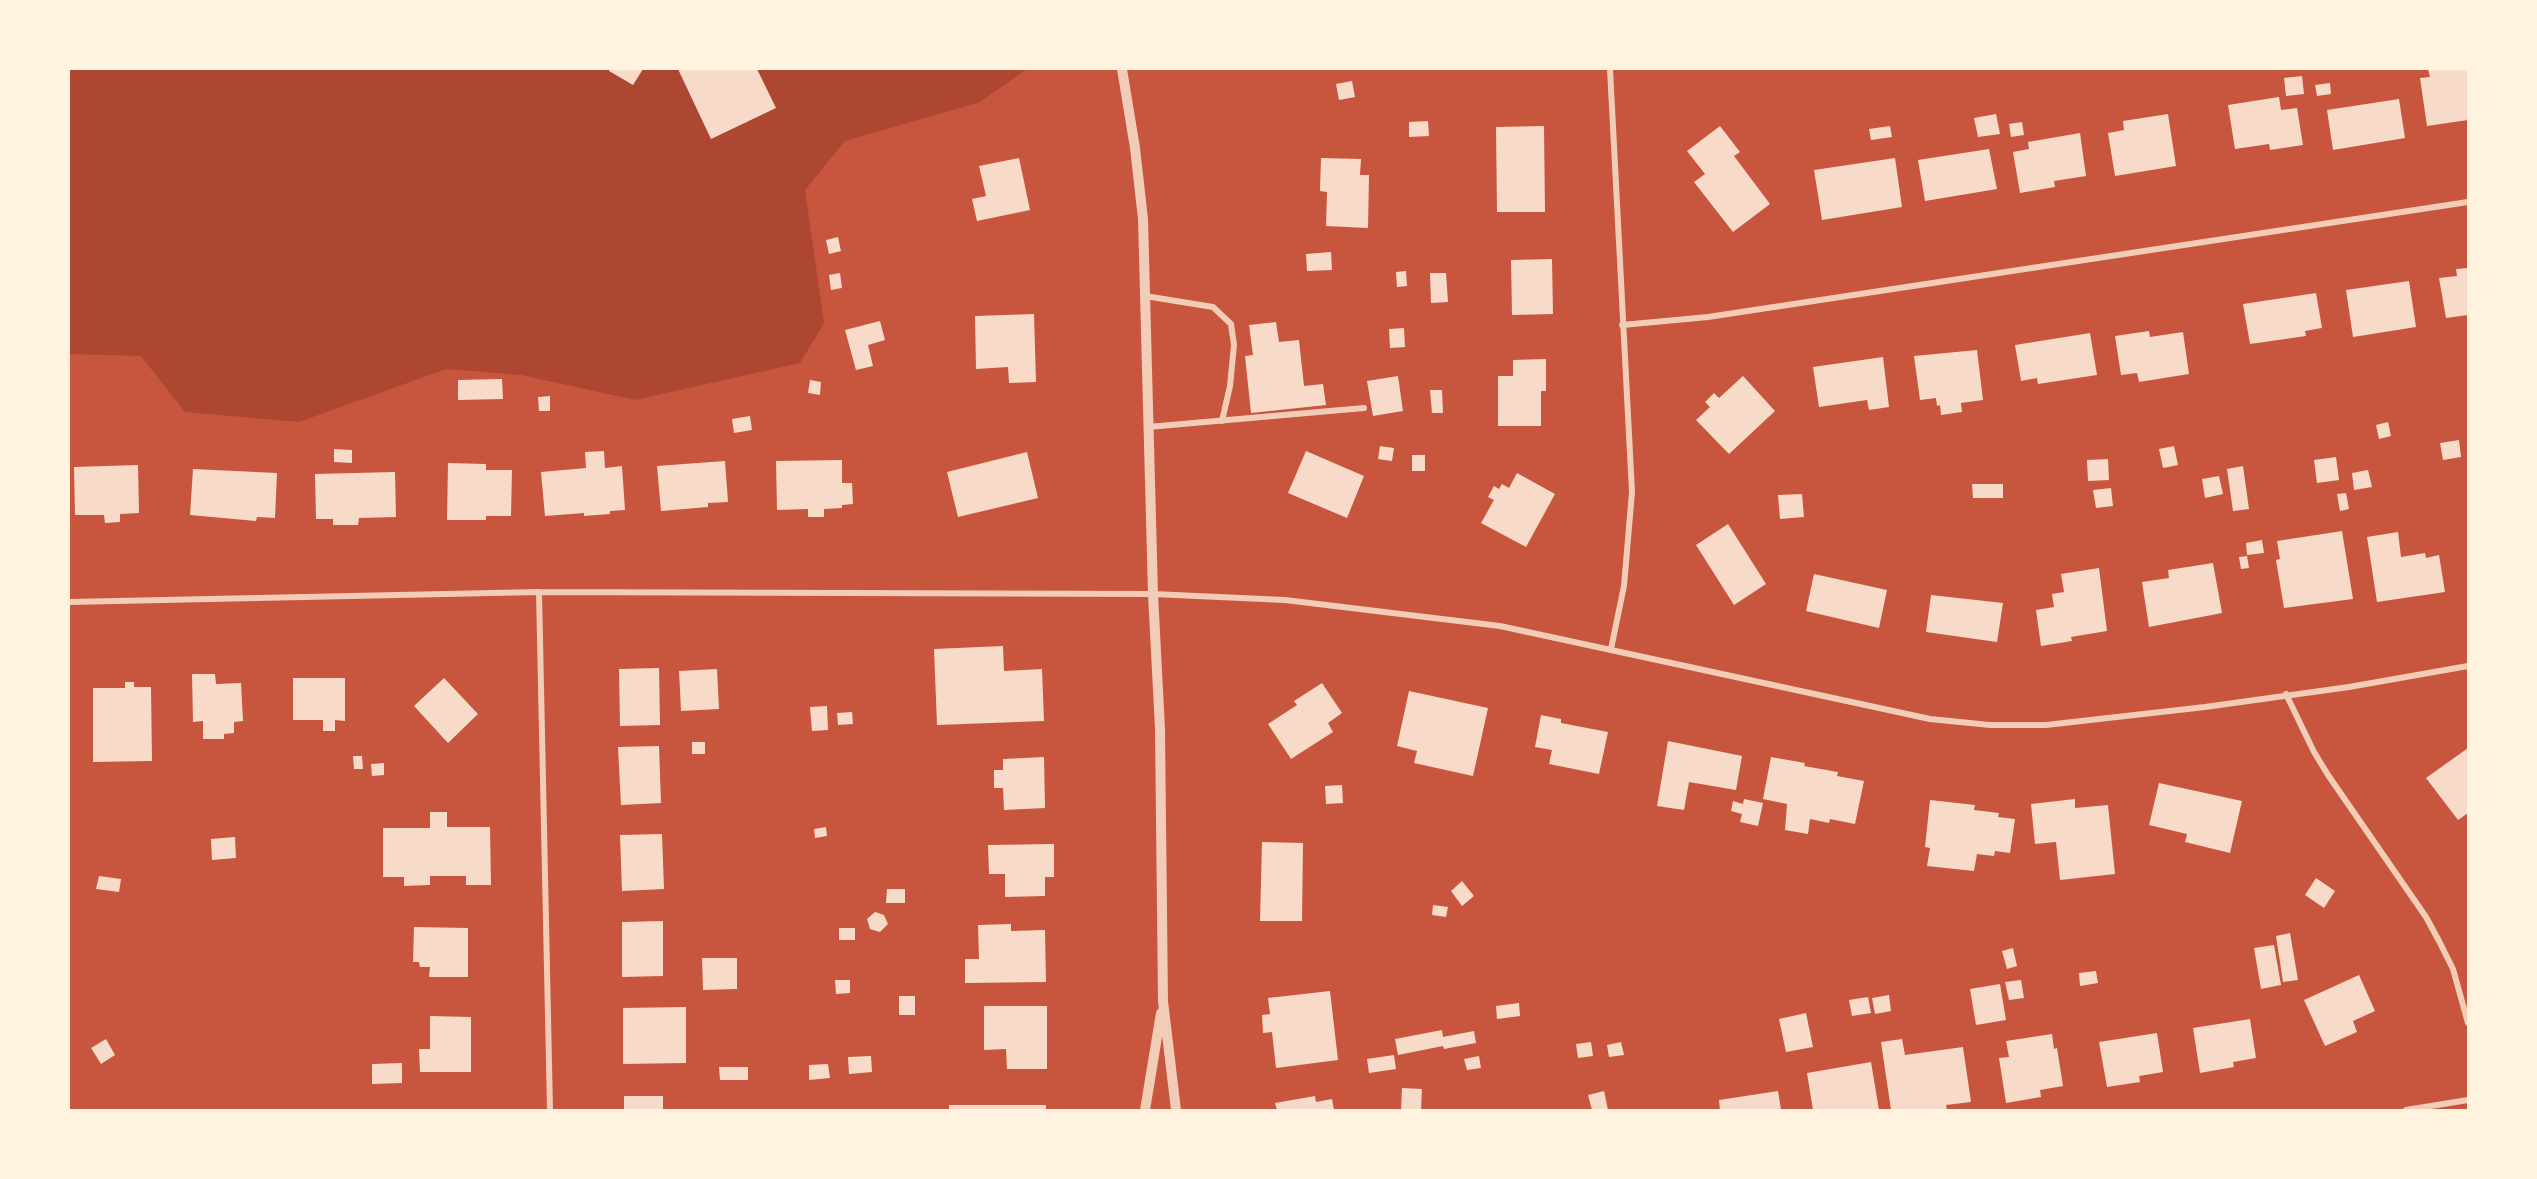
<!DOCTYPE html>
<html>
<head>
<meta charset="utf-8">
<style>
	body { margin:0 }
	#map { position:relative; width:2537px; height:1179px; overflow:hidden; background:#c8553d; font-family:"IBM Plex Sans",sans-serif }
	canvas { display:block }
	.frame { position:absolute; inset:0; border:70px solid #fff3e0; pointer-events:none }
</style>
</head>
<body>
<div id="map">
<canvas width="2537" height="1179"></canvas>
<div class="frame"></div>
</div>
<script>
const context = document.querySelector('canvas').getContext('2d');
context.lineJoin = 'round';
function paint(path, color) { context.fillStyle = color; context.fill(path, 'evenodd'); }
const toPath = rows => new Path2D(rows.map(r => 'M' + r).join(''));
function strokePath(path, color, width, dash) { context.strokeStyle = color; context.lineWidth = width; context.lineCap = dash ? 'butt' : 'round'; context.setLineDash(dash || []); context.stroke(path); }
paint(toPath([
	[69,69,1027,69,980,102,845,141,805,190,824,323,800,363,635,400,521,375,446,369,299,422,185,412,141,356,69,354]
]), '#ae4732');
paint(toPath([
	[610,69,643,69,633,85,609,71],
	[678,69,757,69,776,108,711,139],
	[2428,69,2468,70,2468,120,2427,126,2420,78,2430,77],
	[2302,76,2304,94,2286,96,2284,78],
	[1352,81,1355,97,1339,100,1336,84],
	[2330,83,2331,94,2317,96,2315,85],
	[2279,97,2281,110,2297,108,2303,145,2270,150,2269,144,2235,149,2228,105],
	[2399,99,2405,138,2333,150,2327,110],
	[1996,114,2000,134,1978,137,1974,118],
	[2168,114,2176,166,2115,176,2108,133,2124,130,2123,121],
	[1428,121,1429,136,1409,137,1409,122],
	[2022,122,2024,135,2011,137,2009,124],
	[1544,126,1545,212,1497,212,1496,127],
	[1720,126,1740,152,1734,156,1770,204,1733,232,1694,182,1705,174,1687,151],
	[1890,126,1892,137,1871,140,1869,129],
	[2080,133,2086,176,2054,181,2055,187,2020,193,2013,152,2029,149,2028,142],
	[1989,149,1997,189,1925,201,1918,160],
	[1019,158,1030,210,977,221,972,199,986,196,979,166],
	[1321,158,1361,159,1360,175,1369,175,1368,228,1326,226,1327,192,1320,191],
	[1895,158,1902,207,1822,220,1814,170],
	[838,237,841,251,829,254,826,240],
	[1331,252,1332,270,1307,271,1306,254],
	[1552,259,1553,314,1512,315,1511,260],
	[2468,268,2468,315,2446,318,2439,278,2457,276,2456,269],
	[1406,271,1407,286,1397,287,1396,272],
	[840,273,842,288,831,290,829,275],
	[1430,273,1446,273,1448,302,1431,303],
	[2409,281,2416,327,2353,337,2346,290],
	[2316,293,2322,328,2305,331,2306,336,2250,344,2243,304],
	[1034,314,1036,382,1009,383,1008,367,976,369,975,316],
	[880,321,885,340,868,345,873,366,856,370,845,330],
	[1276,322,1279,342,1299,340,1304,386,1323,384,1326,405,1251,413,1245,356,1253,355,1249,325],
	[1404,328,1405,347,1390,348,1389,329],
	[2149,331,2150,337,2183,332,2189,374,2139,382,2137,373,2121,375,2115,336],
	[2090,333,2097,375,2038,384,2037,378,2021,381,2015,345],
	[1977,350,1983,400,1961,403,1962,412,1941,415,1940,405,1937,406,1936,398,1920,400,1914,356],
	[1883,357,1889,407,1869,410,1867,400,1819,407,1813,367],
	[1546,359,1546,391,1541,391,1541,426,1498,426,1498,376,1513,376,1513,360],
	[1398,376,1403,411,1373,416,1367,381],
	[1743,376,1775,411,1729,454,1696,420,1710,407,1705,402,1714,393,1719,398],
	[502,379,503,399,458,400,458,380],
	[810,380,821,382,820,395,808,393],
	[1430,390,1442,390,1443,413,1432,413],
	[550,396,550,411,539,411,538,397],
	[750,416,752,430,734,433,732,419],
	[2388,422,2391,436,2379,439,2376,425],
	[2459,440,2461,457,2443,460,2440,443],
	[1380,446,1394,448,1392,461,1378,459],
	[2174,446,2178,465,2163,468,2159,449],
	[334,449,352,450,352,463,334,462],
	[604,451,605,468,622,466,625,510,610,511,610,514,584,516,584,513,545,516,541,472,586,468,585,452],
	[1306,451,1364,476,1347,518,1288,493],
	[1027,452,1038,498,958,517,947,472],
	[1412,455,1425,455,1425,471,1412,471],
	[2336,457,2339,480,2317,483,2314,460],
	[2108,459,2109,480,2088,481,2087,460],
	[842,460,842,483,852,483,853,504,842,505,842,508,824,509,824,517,808,517,808,509,777,510,776,461],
	[725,461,728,502,708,503,708,507,661,511,657,466],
	[448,463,486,464,486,470,512,470,511,516,486,516,486,520,447,520],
	[138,465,139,513,120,514,120,522,105,523,104,515,75,515,74,467],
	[2243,466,2249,509,2233,511,2227,469],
	[193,469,277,473,275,518,257,517,256,521,190,515],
	[2368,470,2372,487,2354,490,2352,473],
	[395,472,396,517,359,518,358,525,333,525,333,519,316,519,315,474],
	[1517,473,1555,494,1526,547,1481,523,1494,500,1488,497,1494,486,1499,489,1502,484,1509,488],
	[2219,476,2223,494,2205,498,2202,479],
	[1972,484,2003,484,2003,498,1973,498],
	[2111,488,2113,506,2096,508,2093,490],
	[2346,493,2349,509,2340,511,2337,494],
	[1802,494,1804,517,1780,519,1778,495],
	[1728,524,1766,584,1734,605,1696,545],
	[2342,531,2353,599,2284,608,2276,560,2280,559,2277,541],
	[2398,532,2401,557,2425,553,2426,558,2439,555,2445,592,2377,602,2367,537],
	[2262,540,2264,553,2247,555,2246,543],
	[2247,556,2249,568,2241,569,2239,557],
	[2213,563,2222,613,2149,627,2142,582,2169,578,2168,570],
	[2099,568,2107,631,2071,637,2072,641,2041,646,2036,610,2054,607,2052,594,2064,592,2061,574],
	[1814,574,1887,590,1879,628,1806,611],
	[1931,595,2003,603,1997,642,1926,632],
	[1003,646,1004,671,1042,669,1044,721,937,725,934,649],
	[659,668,660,725,620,726,619,669],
	[717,669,719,709,681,711,679,671],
	[192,674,215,674,216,684,241,683,243,721,234,722,234,733,224,734,224,739,203,739,203,721,193,722],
	[293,678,345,678,345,721,335,720,335,731,323,731,323,720,293,720],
	[444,678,478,714,448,743,414,706],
	[125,682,134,682,134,687,151,687,152,761,93,762,93,688,125,688],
	[1322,683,1342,713,1328,723,1333,732,1291,759,1268,724,1297,705,1294,701],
	[1409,691,1488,708,1473,776,1414,763,1417,751,1397,746],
	[827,706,828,730,812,731,810,707],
	[852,712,853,724,838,725,837,713],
	[1541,715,1561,719,1561,723,1608,732,1599,774,1549,764,1552,750,1535,747],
	[1668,741,1742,756,1736,790,1689,782,1684,810,1657,806],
	[692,742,705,742,705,754,692,754],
	[659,746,661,803,621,805,618,747],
	[2468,748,2468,813,2458,820,2426,778],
	[353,756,362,756,363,769,354,769],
	[1044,757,1045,808,1004,810,1003,788,994,788,994,770,1003,770,1003,759],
	[1771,757,1805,763,1804,766,1838,772,1837,776,1864,781,1855,824,1830,819,1829,823,1810,819,1808,834,1785,830,1787,804,1763,799],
	[384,763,384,775,372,776,371,764],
	[2159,783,2242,801,2230,853,2185,842,2187,834,2149,825],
	[1342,785,1343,803,1326,804,1325,786],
	[1744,799,1763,803,1758,826,1740,822,1742,814,1731,811,1733,801,1743,804],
	[2075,799,2075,808,2108,805,2115,874,2060,880,2056,842,2035,844,2031,804],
	[1930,800,1975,805,1974,810,1999,813,1998,817,2015,819,2010,853,1995,851,1994,856,1977,854,1974,871,1927,866,1930,848,1925,847],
	[430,812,447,812,447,827,490,827,491,885,466,885,466,876,430,876,430,885,404,886,404,877,383,877,383,828,430,828],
	[826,827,827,836,815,838,814,829],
	[662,834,664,889,622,891,620,835],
	[235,837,236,858,212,860,211,839],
	[1262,842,1303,843,1302,921,1260,921],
	[1054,844,1054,877,1045,877,1045,896,1005,897,1005,874,989,874,988,845],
	[99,876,121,879,119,892,96,889],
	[2316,878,2335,891,2324,908,2305,895],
	[1462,881,1474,896,1462,906,1451,891],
	[887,889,905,889,905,903,886,903],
	[1433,905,1448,907,1446,917,1432,915],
	[875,912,884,915,888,924,880,932,870,929,867,919],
	[663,921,663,976,622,977,622,922],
	[1011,924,1011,931,1045,930,1046,982,965,983,965,959,979,959,978,925],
	[414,927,468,928,468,977,429,977,430,967,420,967,419,962,413,962],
	[839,928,855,928,855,940,839,940],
	[2290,933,2298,980,2283,982,2276,936],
	[2274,945,2281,985,2261,989,2254,948],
	[2013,948,2017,966,2007,969,2002,951],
	[702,958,737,958,737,989,703,990],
	[2096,971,2098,983,2080,986,2079,973],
	[2359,975,2375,1011,2353,1021,2357,1032,2325,1046,2304,1000],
	[835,980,850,980,850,993,836,994],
	[2021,980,2024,998,2009,1000,2005,982],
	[2000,984,2006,1020,1976,1025,1970,989],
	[1330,991,1338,1060,1276,1068,1272,1032,1263,1033,1262,1015,1270,1014,1268,998],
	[1889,995,1891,1011,1875,1014,1872,998],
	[899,996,915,996,915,1015,899,1015],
	[1868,997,1871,1013,1852,1016,1849,1000],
	[1519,1003,1520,1016,1497,1019,1496,1006],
	[984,1006,1047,1006,1047,1069,1007,1069,1006,1049,984,1050],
	[686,1007,686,1063,623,1064,623,1008],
	[1806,1013,1813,1047,1786,1052,1779,1019],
	[430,1016,471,1017,471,1072,420,1072,419,1049,430,1049],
	[2250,1019,2256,1058,2233,1062,2234,1067,2200,1073,2193,1028],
	[1442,1030,1443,1037,1474,1031,1476,1043,1444,1049,1443,1046,1398,1055,1395,1039],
	[2157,1033,2163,1072,2139,1076,2140,1082,2107,1087,2099,1042],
	[2052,1034,2054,1049,2057,1048,2063,1086,2040,1090,2041,1097,2006,1103,1999,1058,2009,1057,2006,1041],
	[106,1039,115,1055,101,1064,91,1048],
	[1902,1039,1905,1055,1963,1047,1971,1102,1946,1105,1947,1110,1891,1110,1881,1042],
	[1591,1042,1593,1056,1578,1058,1576,1044],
	[1621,1042,1624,1055,1609,1057,1607,1045],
	[1394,1055,1396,1069,1369,1073,1367,1059],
	[871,1056,872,1072,849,1074,848,1057],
	[1479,1056,1481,1068,1467,1070,1464,1059],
	[1871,1062,1879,1110,1813,1110,1807,1073],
	[402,1063,402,1083,372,1084,372,1064],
	[828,1064,830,1078,809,1080,809,1065],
	[719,1067,748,1067,748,1080,720,1080],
	[1402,1088,1422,1089,1421,1110,1401,1110],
	[1604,1091,1608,1110,1592,1110,1588,1095],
	[1778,1091,1781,1110,1720,1110,1719,1100],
	[624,1096,663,1096,663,1110,624,1110],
	[1315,1096,1316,1102,1332,1099,1334,1110,1277,1110,1275,1103],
	[949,1105,1046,1105,1046,1110,949,1110]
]), '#f7dbc8');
strokePath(toPath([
	[1610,69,1632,492,1624,586,1611,649],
	[1145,296,1213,307,1231,324,1234,345,1230,386,1222,421],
	[1622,325,1708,317,2468,202],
	[1148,427,1364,408],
	[539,592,550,1110],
	[69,602,539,592,1153,594,1285,600,1500,626,1930,719,1990,725,2046,725,2205,707,2349,687,2468,666],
	[2286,694,2314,752,2328,775,2426,917,2439,941,2453,969,2468,1023],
	[2406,1110,2468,1100]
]), '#f1ccb7', 6);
strokePath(toPath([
	[1122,69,1135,148,1143,219,1153,594,1160,729,1163,1001,1176,1110],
	[1145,1110,1161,1013]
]), '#f1ccb7', 10);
</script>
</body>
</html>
